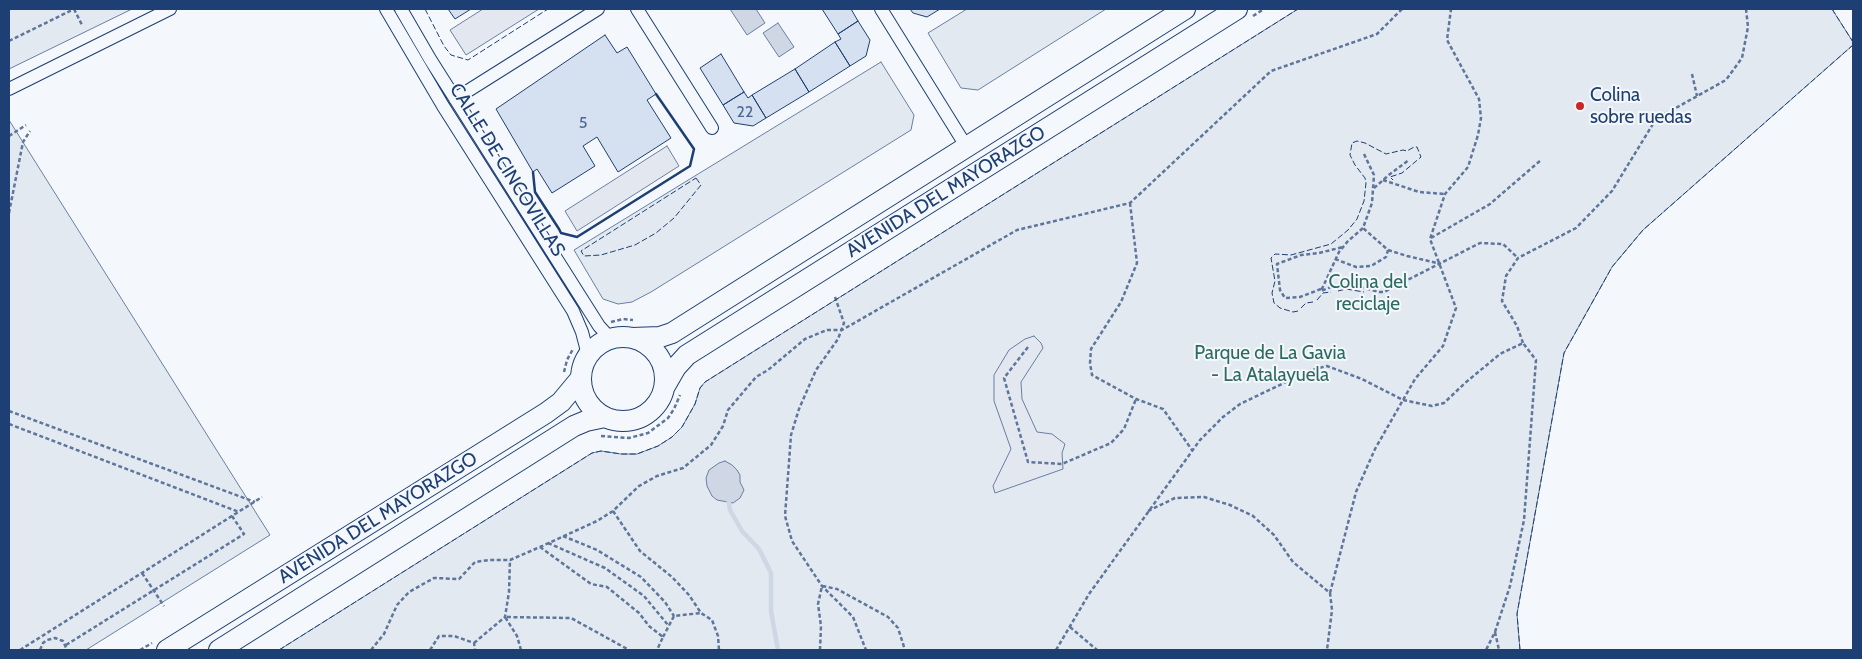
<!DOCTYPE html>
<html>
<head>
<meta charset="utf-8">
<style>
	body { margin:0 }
	#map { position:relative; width:1862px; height:659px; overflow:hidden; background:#f4f7fb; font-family:Cabin,sans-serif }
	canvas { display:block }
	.frame { position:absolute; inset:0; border:10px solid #1d3f73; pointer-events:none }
</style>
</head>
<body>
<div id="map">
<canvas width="1862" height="659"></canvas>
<div class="frame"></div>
</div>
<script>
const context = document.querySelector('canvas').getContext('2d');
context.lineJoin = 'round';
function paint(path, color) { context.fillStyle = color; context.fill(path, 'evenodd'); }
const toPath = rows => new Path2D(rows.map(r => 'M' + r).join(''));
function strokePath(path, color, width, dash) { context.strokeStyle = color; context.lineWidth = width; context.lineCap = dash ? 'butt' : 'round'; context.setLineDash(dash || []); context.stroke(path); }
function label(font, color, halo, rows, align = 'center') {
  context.font = font + ' Cabin,sans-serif'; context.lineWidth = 4; context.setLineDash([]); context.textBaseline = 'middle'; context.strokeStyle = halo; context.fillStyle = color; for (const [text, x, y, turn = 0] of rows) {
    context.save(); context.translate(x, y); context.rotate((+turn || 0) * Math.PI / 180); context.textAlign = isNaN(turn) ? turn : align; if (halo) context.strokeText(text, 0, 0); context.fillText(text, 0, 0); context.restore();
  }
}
const green = toPath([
	[9,9,132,9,9,69,9,9],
	[967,9,1106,9,978,90,961,88,928,33,967,9],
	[1298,9,1832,9,1853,42,1853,45,1643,230,1612,267,1564,353,1517,614,1520,650,279,650,592,453,601,451,621,454,637,454,658,446,672,437,682,427,695,404,700,388,705,382,1298,9],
	[881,62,914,115,911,130,651,292,632,302,618,304,603,299,574,250,881,62],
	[9,120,270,535,86,650,9,650,9,120]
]);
paint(green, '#e3e9f0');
strokePath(green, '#687fa3', 1);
const parking = toPath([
	[483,9,539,9,466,55,450,30,483,9],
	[667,146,679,166,577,231,565,211,667,146],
	[1034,336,1041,343,1043,348,1021,382,1022,399,1037,432,1052,434,1065,444,1062,453,1063,469,995,493,993,486,1011,449,994,401,994,375,1009,350,1025,339,1034,336]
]);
paint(parking, '#e3e8f0');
strokePath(parking, '#687fa3', 1);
const water = toPath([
	[730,9,756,9,765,23,747,35,730,9],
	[778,23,794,47,779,57,763,33,778,23],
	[725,461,732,465,737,470,740,475,740,482,744,490,740,498,733,503,717,500,712,496,707,486,706,478,709,470,719,463,725,461]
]);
paint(water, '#cfd7e4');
strokePath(water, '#687fa3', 1);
strokePath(toPath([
	[728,497,730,510,742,531,759,549,771,573,771,611,778,650]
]), '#cfd7e4', 4.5);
const building = toPath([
	[448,9,471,9,455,19,448,9],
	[822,9,851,9,858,21,838,34,822,9],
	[910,9,940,9,927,17,913,13,910,9],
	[858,21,870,40,866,56,850,66,835,42,841,39,838,34,858,21],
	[605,35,617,53,627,47,656,94,647,100,671,138,618,172,597,137,583,146,595,166,552,193,537,169,533,172,496,109,605,35],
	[835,42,850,66,809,92,795,69,835,42],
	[721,54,744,92,723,105,700,68,721,54],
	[795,69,809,92,766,118,752,95,795,69],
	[744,92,748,98,752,95,766,118,753,126,734,123,723,105,744,92]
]);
paint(building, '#d5e0f0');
strokePath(building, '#1d3f73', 1);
const street = toPath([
	[386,9,443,106,573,311,582,332,588,355],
	[401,9,430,59,599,326,610,338],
	[637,9,712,128],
	[881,9,966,146],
	[9,89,170,9],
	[455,99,598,9]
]);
const primary = toPath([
	'581 379a42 42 0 1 1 84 0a42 42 0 1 1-84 0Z',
	[632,338,660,337,672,333,1185,9],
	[665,386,676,367,687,355,1237,9],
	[167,650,546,413,561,402,581,378],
	[219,650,574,426,586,421,605,417]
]);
strokePath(street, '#1d3f73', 14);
strokePath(primary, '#1d3f73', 22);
strokePath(toPath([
	[74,9,82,25],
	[1253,16,1264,9],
	[9,41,74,9],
	[1692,74,1697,96],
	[9,136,26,125],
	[1364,154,1374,175,1372,203,1363,228,1348,241,1339,252,1321,291,1331,287,1357,286,1379,292,1384,292,1480,243,1503,244,1518,258],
	[1383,180,1419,192,1445,194],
	[1374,188,1390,174,1409,160],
	[1130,203,1137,263,1121,302,1091,349,1090,363,1092,375,1136,399,1163,409,1192,450],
	[9,213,23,142,30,131],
	[1431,238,1490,204,1541,160],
	[1388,250,1407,256,1437,263],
	[1335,259,1356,267,1371,266,1386,257,1388,250,1363,228],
	[1321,289,1300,297,1285,298,1280,290,1277,264,1301,255,1319,253,1343,247],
	[835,297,844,323,838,339,816,370,799,409,791,435,785,516,792,541,822,586,853,617,866,650],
	[611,322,623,319,633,320],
	[1523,343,1517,326,1502,301,1506,276,1518,258,1576,228,1612,191,1656,119,1726,80,1742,58,1748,27,1746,9],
	[1028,347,1004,378,1028,462,1062,464,1111,443,1124,429,1136,399],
	[564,372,567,360,573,349],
	[9,411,255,502],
	[9,424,239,512],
	[601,436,629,438,648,433,668,418,674,409,680,395],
	[613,511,640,551,672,577,689,595,701,613,712,620,718,636,719,650],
	[1148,511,1175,498,1204,497,1230,505,1253,516,1274,535,1293,562,1330,593,1332,610,1327,650],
	[563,536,597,550,641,577,665,602,674,616],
	[548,543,605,568,644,596,668,625],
	[540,547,591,584,607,587,639,613,649,626,663,637,657,650],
	[142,573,164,606],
	[1330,593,1356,492,1375,449,1415,379,1443,346,1456,308,1430,239,1445,194,1468,167,1478,135,1481,118,1479,99,1447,40,1451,9],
	[1070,627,1097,650],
	[1495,632,1499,650],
	[663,637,674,616,701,613],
	[474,643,505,617,509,592,510,560],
	[66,645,244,534,232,516],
	[20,650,262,497],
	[40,650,43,643,47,640,55,638,63,641,67,650],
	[140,650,152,643],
	[371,650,384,634,397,605,409,592,434,578,459,579,475,562,489,560,510,560,540,547,597,521,613,511,639,486,657,476,683,468,711,445,723,426,728,410,756,377,768,370,805,339,827,330,842,330,1017,230,1130,203,1271,71,1377,34,1402,9],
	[430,650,439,636,454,636,474,643,475,650],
	[521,650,517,636,505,617,571,618,629,650],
	[820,650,821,626,818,604,822,586,837,589,888,617,898,628,905,650],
	[1056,650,1089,594,1200,440,1223,417,1240,404,1311,370,1327,366,1362,379,1403,400,1432,406,1444,403,1465,383,1500,354,1523,343,1536,360,1524,520,1510,586,1495,632,1486,650]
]), '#5e769c', 2.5, [4, 2.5]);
strokePath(street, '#f4f7fb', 12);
strokePath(primary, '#f4f7fb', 20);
strokePath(toPath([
	[425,9,444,46,451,55,468,60,548,9],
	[1832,9,1853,42],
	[696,178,701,185,674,218,656,233,635,245,601,255,584,256,581,251,696,178],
	[1338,291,1346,289,1364,292],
	[1317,300,1323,293,1331,292],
	[1301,308,1306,303,1313,302],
	[1298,311,1293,312,1280,308,1274,303,1272,293,1275,281,1271,258,1275,254,1291,255,1331,244,1348,230,1357,219,1364,201,1366,183,1365,178,1355,165,1350,155,1352,143,1357,141,1365,143,1386,154,1403,150,1407,151,1414,147,1417,147,1421,157,1402,173,1390,177,1393,180],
	[279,650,592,453,601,451,621,454,637,454,658,446,672,437,682,427,695,404,700,388,705,382,1298,9],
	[1520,650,1517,614,1564,353,1612,267,1643,230,1853,45]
]), '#1d3f73', 1, [6, 2.5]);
strokePath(toPath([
	[533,172,535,192,559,229,561,233,577,237,690,166,694,149,656,94]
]), '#1d3f73', 2.5);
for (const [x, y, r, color] of [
	[1580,106,5,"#c62828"]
]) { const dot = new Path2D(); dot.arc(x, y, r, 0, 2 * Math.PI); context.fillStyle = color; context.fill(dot); strokePath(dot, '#f4f7fb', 2); }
label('16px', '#4b6792', null, [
	["22",745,112],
	["5",583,123]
]);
label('19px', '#1d3f73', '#f4f7fb', [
	["Colina",1590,95],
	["sobre ruedas",1590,117]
], 'left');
label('19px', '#1d3f73', '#f4f7fb', [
	["CALLE DE CINCOVILLAS",507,170,58],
	["AVENIDA DEL MAYORAZGO",946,192,-32],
	["AVENIDA DEL MAYORAZGO",378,518,-32]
]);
label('19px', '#2c6c60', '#f4f7fb', [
	["Colina del",1368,282],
	["reciclaje",1368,304],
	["Parque de La Gavia",1270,353],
	["- La Atalayuela",1270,375]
]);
</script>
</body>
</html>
